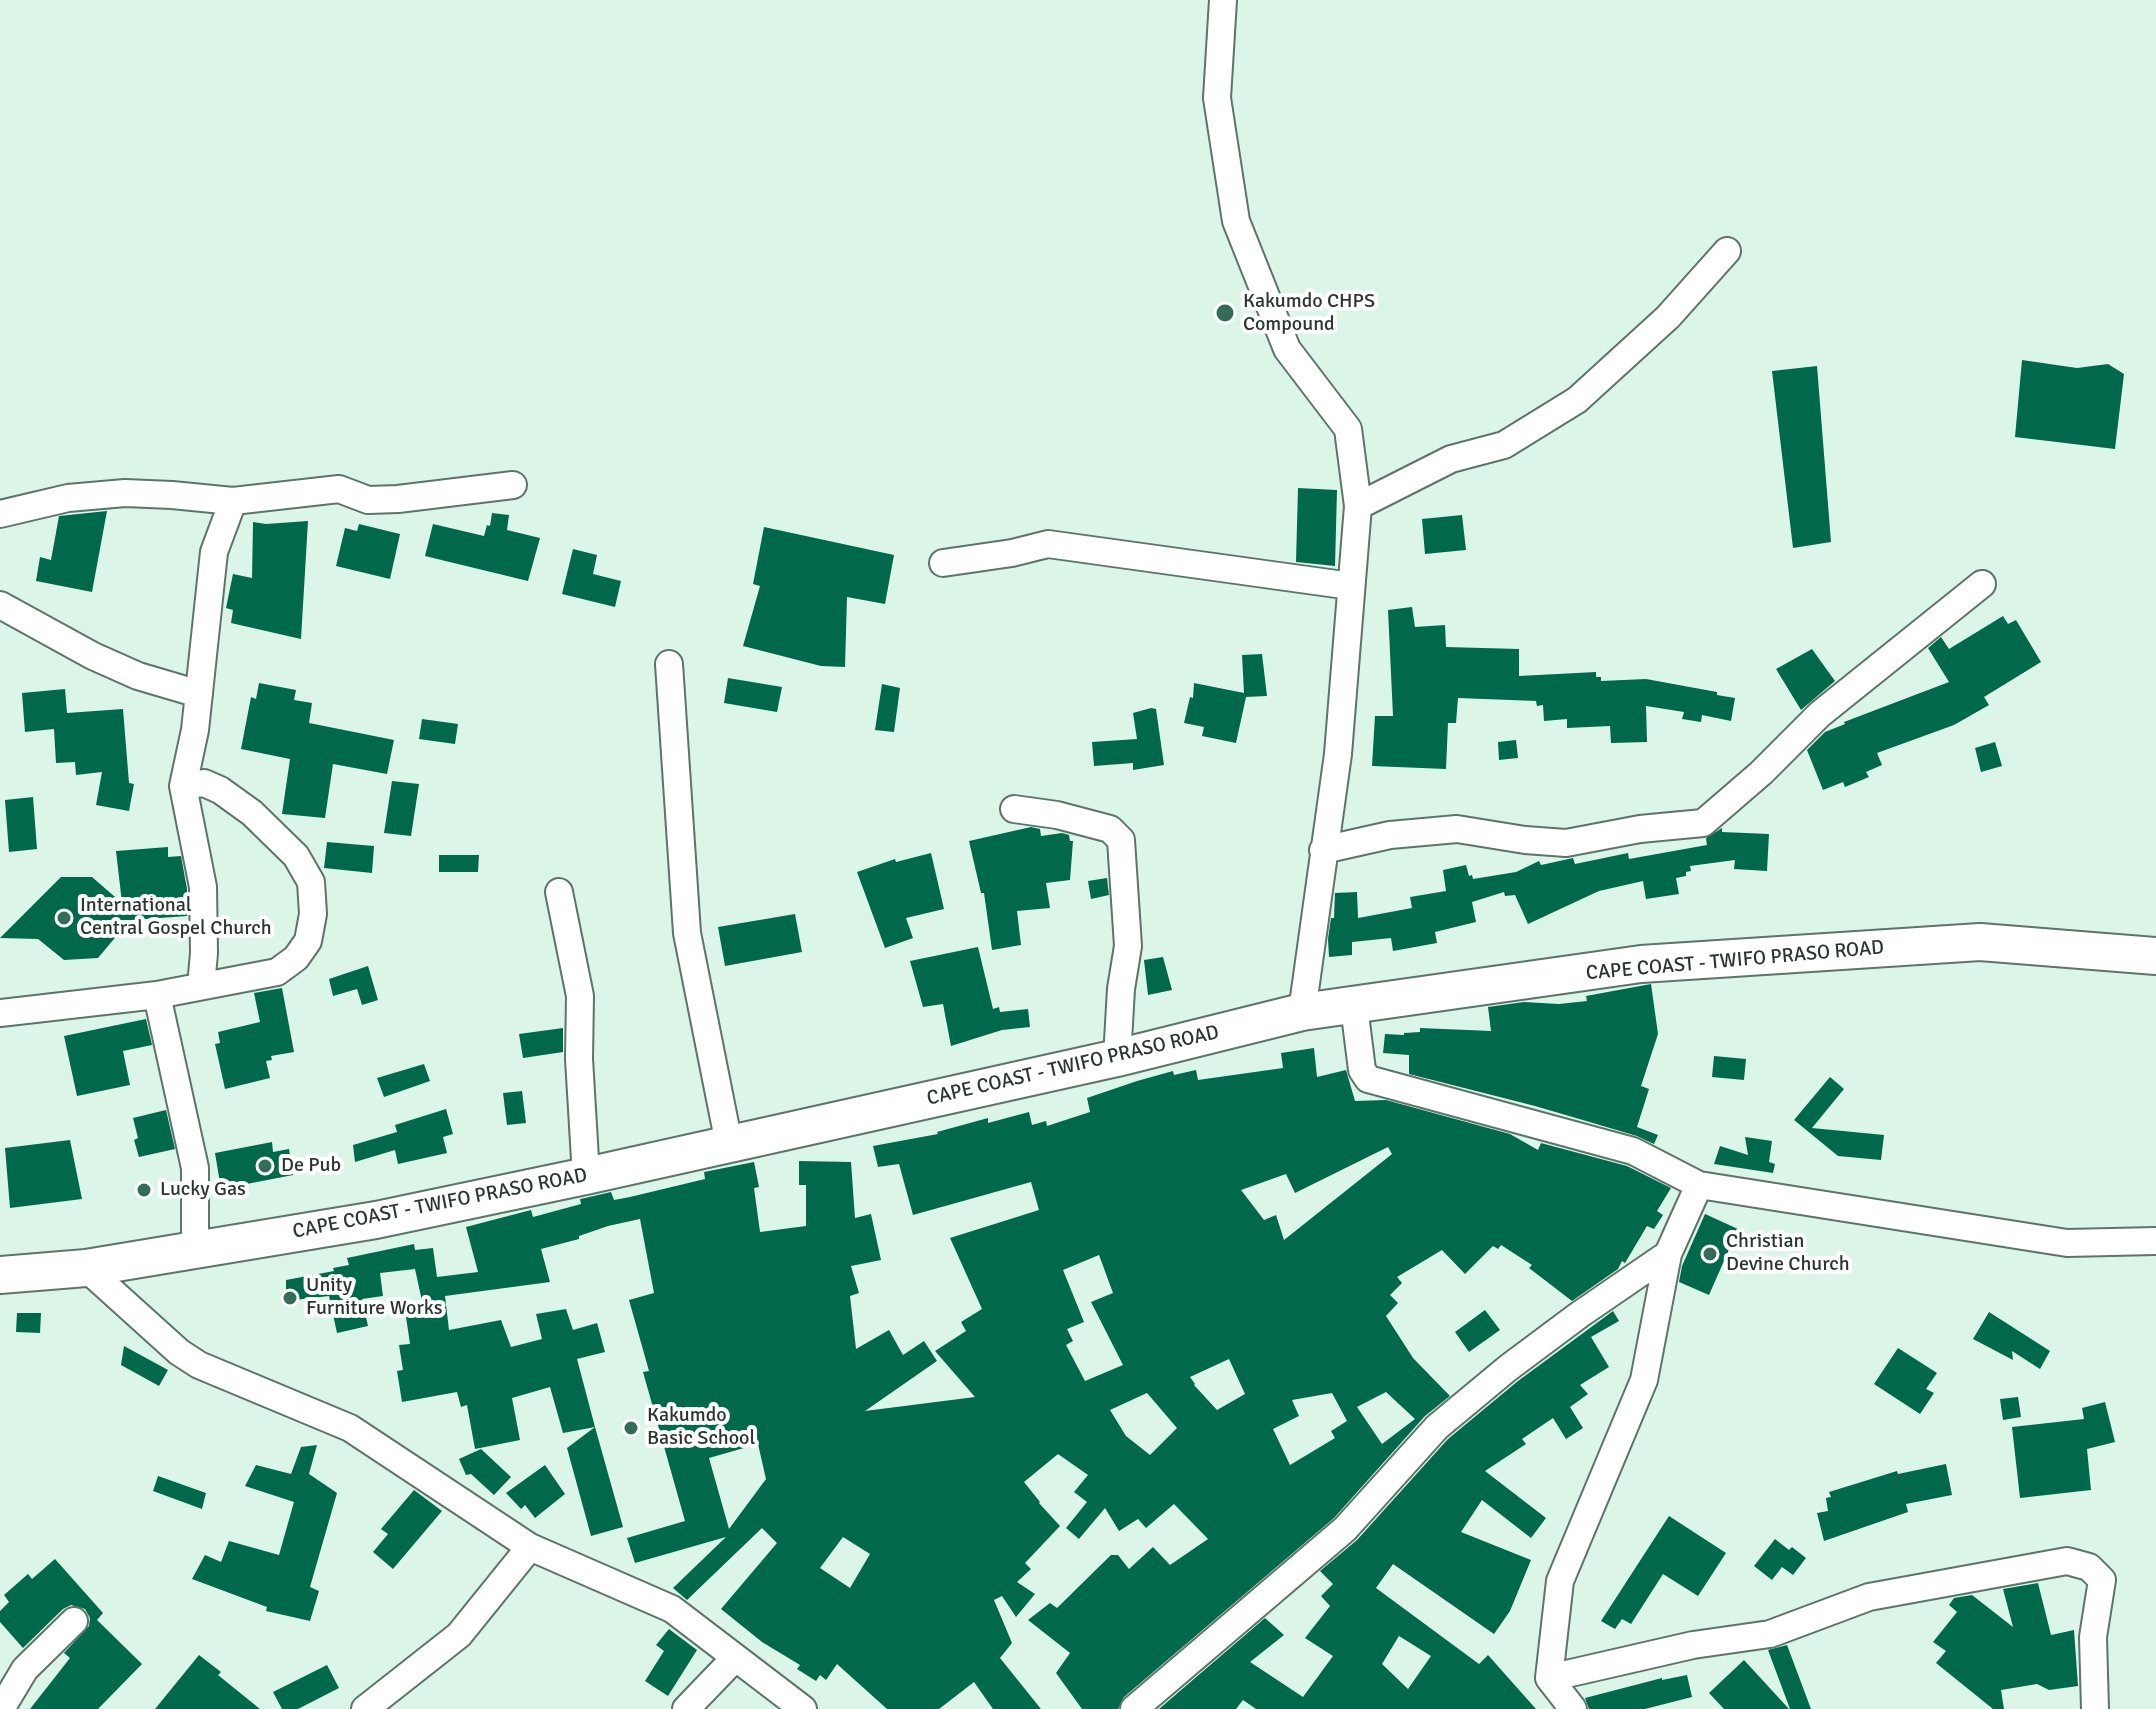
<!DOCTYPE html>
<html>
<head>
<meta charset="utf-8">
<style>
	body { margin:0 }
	canvas { display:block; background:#dcf5e9 }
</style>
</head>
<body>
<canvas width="2156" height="1709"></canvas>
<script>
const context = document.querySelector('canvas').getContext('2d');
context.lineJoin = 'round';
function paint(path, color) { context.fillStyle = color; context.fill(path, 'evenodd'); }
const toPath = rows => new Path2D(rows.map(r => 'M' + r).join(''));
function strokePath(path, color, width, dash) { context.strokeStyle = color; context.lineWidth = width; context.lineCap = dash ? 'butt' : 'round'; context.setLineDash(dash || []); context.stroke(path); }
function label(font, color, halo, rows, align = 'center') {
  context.font = font + ' Signika,sans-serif'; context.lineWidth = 8; context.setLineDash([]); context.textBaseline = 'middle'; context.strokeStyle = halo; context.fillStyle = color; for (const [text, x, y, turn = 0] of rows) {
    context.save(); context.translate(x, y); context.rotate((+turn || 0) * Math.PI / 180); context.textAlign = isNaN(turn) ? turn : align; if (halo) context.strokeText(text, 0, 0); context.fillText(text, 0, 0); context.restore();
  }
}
paint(toPath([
	[2022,360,2077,368,2108,364,2124,374,2115,449,2015,437],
	[1817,366,1831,542,1793,548,1772,371],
	[1298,488,1337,490,1335,566,1296,562],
	[107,511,92,592,36,581,40,557,51,560,59,516],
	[492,513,509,515,507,530,540,538,528,581,425,556,433,524,484,536,487,525,490,526],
	[1462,515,1466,550,1425,554,1422,519],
	[308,521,301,639,231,623,233,610,226,608,233,574,252,578,253,522,266,524],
	[359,524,400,534,390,579,336,566,345,528,357,531],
	[764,527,894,555,885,604,847,597,845,667,821,666,743,646,760,586,753,584],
	[573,549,597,555,593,574,621,581,615,607,562,594],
	[1412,607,1415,627,1445,625,1446,647,1519,649,1519,676,1596,672,1596,677,1601,677,1601,681,1646,679,1717,692,1717,695,1735,698,1731,721,1702,715,1701,722,1682,719,1684,712,1646,706,1647,742,1611,743,1610,726,1567,728,1567,719,1544,721,1543,705,1537,706,1536,701,1458,698,1456,723,1448,723,1446,769,1372,766,1375,716,1393,716,1388,610],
	[2003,616,2008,624,2016,620,2041,662,1984,697,1989,705,1954,725,1877,753,1882,765,1866,772,1869,777,1845,787,1843,782,1823,790,1807,750,1825,732,1845,724,1844,722,1949,682,1928,648,1941,637,1949,649],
	[1812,649,1835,681,1801,710,1776,669],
	[1262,654,1267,696,1246,697,1236,743,1202,736,1204,727,1184,723,1190,697,1193,698,1194,683,1244,693,1242,655],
	[728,678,782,687,777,712,724,703],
	[259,683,296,690,294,700,312,703,309,723,394,740,387,774,333,764,325,818,282,814,290,759,241,749,251,697,256,699],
	[882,684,900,688,894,732,875,730],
	[65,689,67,713,123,709,129,783,134,784,129,811,96,805,102,772,76,775,75,762,56,763,54,729,25,732,22,693],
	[1151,708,1156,709,1164,765,1133,770,1133,763,1094,766,1092,742,1137,739,1133,713],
	[422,719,458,724,455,744,419,739],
	[1516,740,1518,758,1499,760,1498,742],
	[1995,742,2002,766,1981,772,1975,748],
	[392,781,419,784,411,836,384,833],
	[33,797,37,849,9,852,5,800],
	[1031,827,1040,829,1041,836,1062,833,1069,835,1070,841,1073,841,1070,880,1046,883,1050,908,1017,911,1021,945,992,950,984,893,981,893,969,841],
	[1722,828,1722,832,1769,834,1767,871,1734,869,1735,860,1690,866,1691,871,1686,872,1686,876,1676,878,1679,894,1646,899,1643,881,1599,891,1528,924,1515,895,1505,896,1504,892,1472,902,1476,922,1435,932,1437,943,1393,951,1391,938,1352,942,1352,955,1329,957,1328,939,1331,918,1334,918,1335,893,1357,892,1358,918,1412,908,1410,897,1446,891,1443,870,1466,865,1469,876,1472,875,1473,879,1516,872,1539,861,1541,865,1573,858,1575,864,1628,853,1629,859,1707,845,1706,838],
	[327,842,374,846,372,873,324,868],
	[168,847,168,857,181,856,187,889,187,916,118,921,119,933,98,958,64,960,38,939,0,938,61,877,92,877,122,903,116,851],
	[931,853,944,909,906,918,913,938,885,948,857,872,895,859,896,862],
	[439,855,479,855,478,872,439,872],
	[1107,878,1109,895,1091,899,1088,881],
	[795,914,802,952,725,966,718,927],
	[978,947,993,1009,999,1007,1000,1012,1028,1009,1030,1027,1002,1030,951,1046,943,1004,923,1007,910,961],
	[1163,957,1172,990,1148,995,1144,960],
	[368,966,378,1000,362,1005,357,989,333,996,329,979],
	[1651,984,1658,1034,1641,1086,1649,1089,1637,1127,1658,1135,1654,1144,1637,1136,1535,1106,1409,1074,1409,1055,1383,1053,1385,1034,1404,1035,1404,1033,1420,1032,1420,1028,1491,1031,1488,1007,1524,1002,1559,1004,1587,1001,1586,996],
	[282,988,294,1052,271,1056,272,1060,266,1061,270,1078,225,1089,215,1044,220,1043,218,1032,260,1022,254,993],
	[146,1019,152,1045,123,1051,130,1085,77,1096,64,1036],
	[563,1028,563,1052,523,1058,519,1034],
	[1314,1048,1317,1077,1346,1070,1355,1101,1386,1100,1510,1134,1538,1150,1541,1143,1627,1166,1671,1188,1657,1211,1663,1215,1654,1229,1647,1226,1625,1263,1622,1261,1618,1269,1572,1301,1529,1268,1532,1265,1501,1245,1498,1249,1493,1246,1465,1274,1442,1250,1397,1277,1402,1283,1390,1295,1398,1303,1386,1316,1413,1358,1450,1396,1425,1416,1334,1518,1124,1697,1118,1709,1082,1709,1056,1673,1070,1653,1028,1620,1050,1603,1057,1608,1111,1555,1118,1555,1129,1569,1153,1547,1170,1565,1208,1539,1174,1504,1146,1528,1138,1519,1119,1531,1105,1508,1079,1539,1066,1528,1087,1502,1074,1492,1088,1475,1058,1454,1024,1482,1040,1502,1039,1503,1060,1526,1025,1563,1031,1569,1017,1582,1035,1594,1016,1617,1002,1596,994,1600,1012,1643,1000,1658,1041,1709,993,1709,974,1682,939,1709,887,1709,837,1664,826,1680,820,1675,816,1681,797,1669,800,1665,762,1642,721,1609,777,1543,762,1528,687,1600,673,1588,726,1537,635,1563,627,1538,685,1521,643,1372,649,1371,629,1300,654,1293,640,1219,608,1226,579,1236,579,1239,541,1249,550,1282,445,1296,449,1330,501,1320,511,1347,542,1339,536,1314,566,1309,573,1330,597,1323,605,1352,577,1359,595,1427,563,1433,550,1387,512,1398,520,1440,475,1449,467,1405,461,1407,457,1392,402,1402,397,1371,403,1370,399,1345,410,1344,404,1303,422,1301,415,1269,380,1273,383,1296,362,1299,368,1326,337,1333,329,1296,286,1301,286,1280,334,1271,333,1268,349,1265,347,1258,414,1244,415,1250,433,1248,437,1277,478,1272,466,1227,531,1210,533,1217,581,1204,580,1199,585,1198,611,1192,614,1200,630,1197,705,1179,704,1172,754,1162,759,1187,754,1188,760,1232,806,1226,806,1185,799,1185,799,1161,851,1162,855,1218,871,1214,881,1260,851,1266,859,1293,850,1296,856,1349,889,1330,903,1355,924,1341,937,1361,865,1411,975,1397,935,1351,966,1331,961,1322,982,1309,950,1238,1039,1210,1031,1182,913,1215,899,1164,878,1167,873,1146,938,1134,937,1132,988,1118,988,1123,1029,1112,1032,1125,1046,1121,1047,1126,1090,1112,1087,1098,1137,1081,1173,1071,1174,1075,1196,1070,1198,1080,1283,1068,1281,1053],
	[1388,1147,1392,1154,1284,1240,1276,1215,1264,1220,1241,1190,1286,1174,1295,1193],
	[1099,1255,1113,1293,1091,1302,1123,1365,1085,1381,1066,1345,1073,1341,1067,1329,1084,1322,1063,1270],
	[1229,1359,1245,1394,1217,1410,1194,1385,1195,1384,1190,1377],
	[1386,1392,1415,1419,1382,1444,1357,1407],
	[1147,1393,1177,1428,1150,1455,1126,1436,1110,1410],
	[1332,1393,1347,1421,1331,1431,1335,1438,1290,1465,1273,1429,1299,1416,1292,1400],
	[758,1444,766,1479,729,1529,709,1458],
	[843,1537,870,1554,850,1588,820,1568],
	[1714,1056,1746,1059,1744,1080,1712,1077],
	[424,1064,430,1081,384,1097,377,1078],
	[1830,1077,1844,1089,1812,1128,1884,1135,1881,1160,1838,1156,1794,1120],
	[522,1091,526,1123,507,1125,503,1093],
	[446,1109,453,1134,443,1137,447,1153,398,1164,395,1150,355,1162,353,1145,397,1132,395,1125],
	[166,1110,175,1149,139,1157,134,1140,138,1138,133,1118],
	[1745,1137,1772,1141,1769,1162,1775,1164,1773,1173,1714,1164,1720,1146,1748,1155],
	[70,1140,82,1199,10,1208,5,1148],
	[272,1142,273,1152,289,1149,293,1175,221,1189,215,1153],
	[1705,1214,1738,1229,1709,1295,1679,1282,1682,1266],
	[1485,1310,1500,1330,1469,1352,1455,1332],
	[1613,1311,1619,1321,1591,1337,1609,1367,1580,1385,1588,1394,1570,1407,1583,1428,1566,1439,1553,1418,1522,1439,1526,1444,1485,1471,1546,1518,1531,1538,1482,1500,1461,1532,1531,1560,1510,1611,1494,1634,1393,1564,1376,1588,1479,1664,1488,1655,1536,1709,1256,1709,1243,1700,1236,1709,1159,1709,1265,1618,1284,1635,1250,1662,1303,1697,1333,1656,1305,1638,1330,1606,1321,1596,1333,1584,1320,1571,1357,1540,1448,1439,1518,1381],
	[1399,1636,1431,1656,1408,1689,1382,1664],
	[1989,1312,2050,1351,2040,1369,2012,1351,2013,1360,1973,1339],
	[17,1313,41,1313,40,1333,16,1332],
	[124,1346,168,1370,159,1386,121,1365],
	[1898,1348,1937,1373,1926,1389,1934,1393,1920,1414,1874,1384],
	[2018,1397,2021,1417,2003,1420,2000,1399],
	[2105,1402,2115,1442,2087,1449,2091,1490,2020,1498,2012,1427,2084,1419,2082,1408],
	[595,1427,623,1527,591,1536,567,1448],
	[317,1445,309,1474,337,1493,310,1587,319,1591,310,1621,266,1611,267,1607,192,1579,205,1555,221,1562,229,1541,279,1555,294,1502,245,1486,256,1465,291,1474,301,1447],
	[481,1449,511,1477,494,1495,471,1474,466,1475,459,1459],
	[1946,1464,1952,1495,1906,1504,1908,1512,1824,1541,1817,1513,1828,1511,1826,1498,1831,1497,1829,1492,1897,1471,1898,1474],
	[545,1465,565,1494,535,1518,525,1505,521,1509,506,1493],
	[158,1476,206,1493,202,1509,153,1491],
	[414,1490,442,1511,393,1569,373,1552,388,1534,381,1529],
	[1669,1516,1726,1553,1698,1596,1663,1574,1631,1624,1622,1619,1615,1629,1601,1621],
	[1775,1539,1789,1550,1792,1547,1806,1558,1793,1575,1782,1567,1772,1580,1754,1566],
	[55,1559,103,1613,97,1620,142,1664,98,1709,30,1709,70,1658,64,1653,89,1626,90,1618,85,1609,71,1605,63,1609,23,1648,0,1622,0,1611,9,1602,4,1595,28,1574,32,1579],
	[2038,1583,2051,1635,2074,1630,2078,1686,2049,1690,2037,1684,2001,1690,2004,1709,1993,1709,1936,1663,1946,1651,1933,1642,1957,1612,1949,1605,1954,1598,1972,1595,2013,1627,2003,1589],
	[669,1629,697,1650,668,1696,645,1681,664,1651,656,1645],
	[1787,1645,1811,1709,1790,1709,1768,1650],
	[199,1655,221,1672,218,1675,260,1709,155,1709],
	[1744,1660,1789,1709,1724,1709,1709,1693],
	[327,1665,339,1688,298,1709,282,1709,273,1692],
	[1687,1675,1692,1697,1645,1709,1589,1709,1585,1698,1662,1678,1662,1680]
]), '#00694c');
const minor = toPath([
	[1223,0,1217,98,1236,221,1287,349,1348,429,1358,506,1338,754,1302,1012],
	[1358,506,1451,459,1504,445,1577,400,1668,317,1727,251],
	[0,514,68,498,125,493,172,495,233,501,339,489,368,500,398,499,513,485],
	[943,563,1012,553,1048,544,1351,586],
	[0,605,93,656,138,676,199,694],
	[669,664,687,933,729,1144],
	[1014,809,1057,815,1110,829,1121,840,1128,946,1121,989,1117,1058],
	[1323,850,1390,835,1457,829,1525,840,1566,843,1640,829,1703,823,1761,773,1820,714,1982,584],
	[559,892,580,996,579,1059,586,1176],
	[201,986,204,953,203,887,183,786,195,730,214,552,233,501],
	[157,995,277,972,296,958,308,941,313,914,311,882,296,856,252,813,220,790,204,783,183,786],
	[1354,1006,1362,1070,1368,1079,1633,1151,1699,1185,2067,1243,2156,1241],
	[0,1013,157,995,195,1168,195,1249],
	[86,1268,179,1352,199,1365,350,1428,530,1547,672,1609,803,1709],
	[1549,1678,1693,1645,1770,1634,1869,1597,2067,1561,2089,1567,2102,1580,2093,1637,2095,1709],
	[1,1709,25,1669,74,1621],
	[365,1709,459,1635,530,1547],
	[686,1709,735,1658],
	[1134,1709,1345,1529,1437,1427,1508,1368,1579,1315,1668,1254],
	[1573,1709,1549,1678,1560,1581,1644,1380,1668,1254,1699,1185]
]);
const secondary = toPath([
	[0,1275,86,1268,376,1220,586,1176,1117,1058,1302,1012,1641,964,1980,942,2156,956]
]);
strokePath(minor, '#5e7369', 30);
strokePath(secondary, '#5e7369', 40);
strokePath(minor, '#fff', 26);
strokePath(secondary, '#fff', 36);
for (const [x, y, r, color] of [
	[1225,313,10,"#336d57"],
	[64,918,8,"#336d57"],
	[265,1166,8,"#336d57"],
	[144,1190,8,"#336d57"],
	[1710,1254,8,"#336d57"],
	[290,1298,8,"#336d57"],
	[631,1428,8,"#336d57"]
]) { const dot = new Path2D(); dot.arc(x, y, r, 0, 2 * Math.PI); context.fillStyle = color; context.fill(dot); strokePath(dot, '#fff', 3); }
label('20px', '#2c3631', '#fff', [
	["Kakumdo CHPS",1243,302],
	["Compound",1243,325],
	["International",80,906],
	["Central Gospel Church",80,929],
	["De Pub",281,1166],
	["Lucky Gas",160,1190],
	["Christian",1726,1242],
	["Devine Church",1726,1265],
	["Unity",306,1286],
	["Furniture Works",306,1309],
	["Kakumdo",647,1416],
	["Basic School",647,1439]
], 'left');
label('20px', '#2c3631', '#fff', [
	["CAPE COAST - TWIFO PRASO ROAD",1735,961,-5],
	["CAPE COAST - TWIFO PRASO ROAD",1073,1066,-13],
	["CAPE COAST - TWIFO PRASO ROAD",440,1204,-11]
]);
</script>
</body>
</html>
